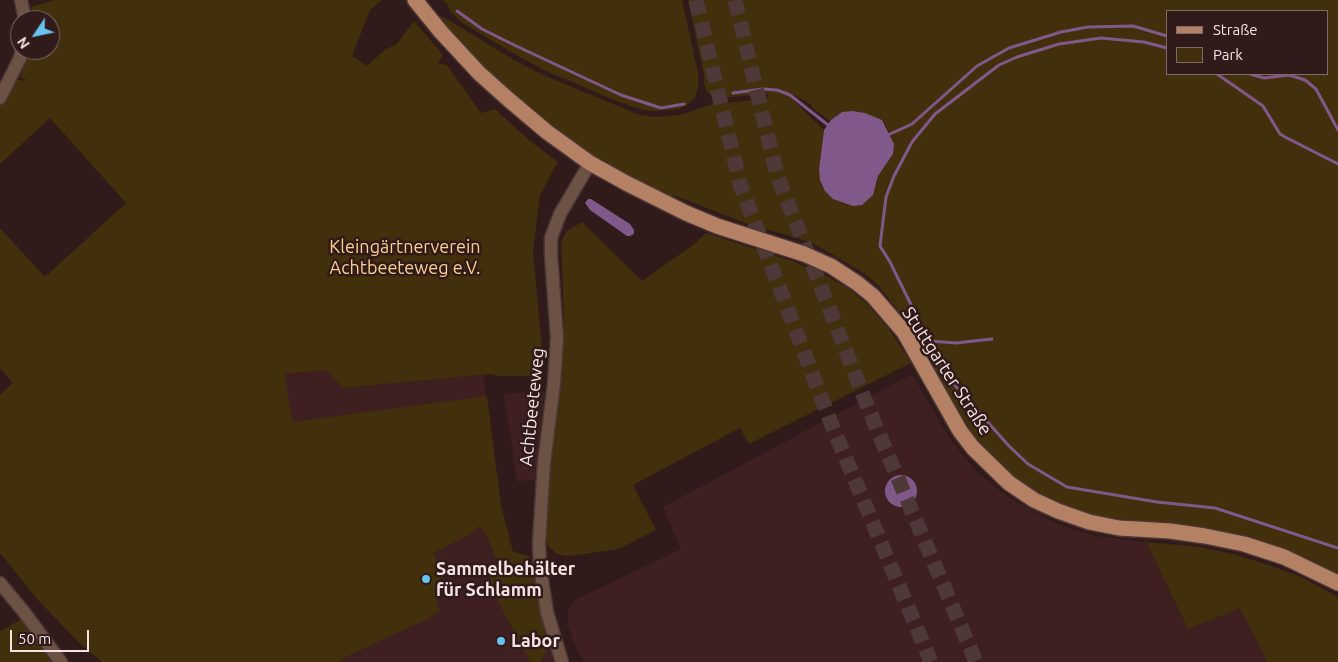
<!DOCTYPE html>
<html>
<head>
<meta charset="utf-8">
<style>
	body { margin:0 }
	#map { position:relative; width:1338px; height:662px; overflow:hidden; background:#311a1a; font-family:Ubuntu,sans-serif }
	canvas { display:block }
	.legend { position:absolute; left:1166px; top:10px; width:162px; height:65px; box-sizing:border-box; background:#311a1a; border:1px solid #7f6a6a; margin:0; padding:6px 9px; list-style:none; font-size:15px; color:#f3e3e2 }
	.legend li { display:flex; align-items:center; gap:10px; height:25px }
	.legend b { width:25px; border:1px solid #7f6a6a }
	.north { position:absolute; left:10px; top:10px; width:50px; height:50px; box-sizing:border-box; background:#311a1a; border:1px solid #7f6a6a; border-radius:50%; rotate:236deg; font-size:14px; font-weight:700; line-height:20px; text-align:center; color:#f3e3e2 }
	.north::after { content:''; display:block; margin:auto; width:18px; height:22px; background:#66c4ef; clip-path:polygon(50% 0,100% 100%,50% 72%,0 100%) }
	.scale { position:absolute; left:10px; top:630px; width:79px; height:22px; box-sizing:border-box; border:2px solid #f3e3e2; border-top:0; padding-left:6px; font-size:15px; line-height:18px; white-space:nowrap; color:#f3e3e2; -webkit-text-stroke:4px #311a1a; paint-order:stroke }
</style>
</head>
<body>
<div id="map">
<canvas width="1338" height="662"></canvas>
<ul class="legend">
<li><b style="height:6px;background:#b48164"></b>Straße</li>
<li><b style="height:14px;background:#422f0b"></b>Park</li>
</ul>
<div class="north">N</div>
<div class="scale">50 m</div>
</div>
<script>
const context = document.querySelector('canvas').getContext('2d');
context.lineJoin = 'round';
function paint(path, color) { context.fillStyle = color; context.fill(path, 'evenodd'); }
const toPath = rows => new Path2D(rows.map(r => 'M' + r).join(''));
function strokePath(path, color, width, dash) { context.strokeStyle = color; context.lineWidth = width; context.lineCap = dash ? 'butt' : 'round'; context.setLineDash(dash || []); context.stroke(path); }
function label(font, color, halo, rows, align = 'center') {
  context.font = font + ' Ubuntu,sans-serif'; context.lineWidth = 5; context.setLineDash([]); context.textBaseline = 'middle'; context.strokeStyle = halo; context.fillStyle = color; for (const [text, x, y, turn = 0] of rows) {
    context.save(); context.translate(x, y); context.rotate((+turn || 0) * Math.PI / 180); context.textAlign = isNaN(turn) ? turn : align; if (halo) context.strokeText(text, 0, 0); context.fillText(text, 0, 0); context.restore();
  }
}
paint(toPath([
	[326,370,343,388,483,375,501,505,513,552,529,556,554,662,103,662,285,374],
	[912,374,950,439,976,471,1008,497,1057,524,1096,536,1146,542,1188,629,1240,607,1268,662,584,662,574,644,568,624,568,612,571,605,577,599,681,549,663,507],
	[544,392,535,479,517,482,504,394]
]), '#3e2021');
paint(toPath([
	[55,0,382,0,370,10,352,56,367,66,386,49,397,44,414,21,443,55,438,63,447,65,481,113,495,109,531,142,558,162,540,195,533,251,542,350,536,376,497,376,492,374,343,388,326,370,285,374,292,422,487,396,501,505,513,552,529,556,548,641,547,651,539,662,530,662,488,582,499,565,486,534,479,526,471,534,433,553,443,574,436,604,441,610,427,619,341,659,342,662,102,662,79,643,38,600,0,553,0,395,13,383,0,368,0,228,45,277,126,203,50,118,0,164,0,98,11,78,23,81,26,79,20,77,30,50,50,50,50,20,33,19,31,7],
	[443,0,682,0,698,73,698,88,695,97,686,106,679,109,656,111,644,110,619,102,546,71,516,55,461,22,450,11,448,5],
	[688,0,1338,0,1338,573,1307,558,1241,535,1212,529,1091,515,1061,504,1036,491,1011,476,979,443,954,405,921,346,903,317,878,285,865,274,813,243,745,223,673,195,671,200,620,173,571,142,508,93,435,17,438,15,447,19,514,60,543,75,640,115,655,117,680,115,713,104,766,99,769,94,719,98,708,93,704,84,704,74],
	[1167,11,1327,11,1327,74,1167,74],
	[794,95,812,105,811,107,830,121,842,112,883,120,890,134,893,154,878,176,877,185,819,169,824,130,791,98],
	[582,222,642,281,693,245,706,233,795,262,826,276,848,288,868,305,889,329,911,363,749,444,740,428,633,485,656,530,619,549,569,556,557,554,550,548,545,540,545,522,563,353,564,315,561,241,567,231],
	[1146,542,1201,547,1237,555,1272,566,1301,577,1338,597,1338,662,1268,662,1240,608,1188,629],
	[22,619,55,662,0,662,0,631]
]), '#422f0b');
paint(toPath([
	[852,111,865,113,882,120,894,144,893,154,878,176,873,195,862,205,853,206,833,199,825,191,820,180,819,169,824,130,831,120,842,112],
	[588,199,591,199,630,224,634,230,634,234,630,236,627,236,590,210,585,203],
	'885 491a16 16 0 1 1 32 0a16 16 0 1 1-32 0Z'
]), '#80588a');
strokePath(toPath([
	[457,11,482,29,514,45,621,95,661,108,684,104],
	[1167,48,1144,42,1101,38,1059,44,1017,57,999,65,935,114,912,142,894,176,886,197,880,246,890,262,945,374,1009,446,1028,464,1067,487,1157,502,1215,508,1338,548],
	[1217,74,1263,106,1280,134,1285,137,1338,164],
	[1250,74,1264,78,1289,75,1305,80,1316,89,1338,130],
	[733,93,763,89,777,90,790,95,828,125,830,124],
	[888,135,912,124,977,66,1009,48,1061,32,1088,27,1133,26,1167,36],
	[929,341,956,343,992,339]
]), '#80588a', 3);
strokePath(toPath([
	[696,0,741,187,833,428,931,662],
	[735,0,777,175,869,410,976,662]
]), '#4e3838', 15, [15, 8]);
const minor = toPath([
	[21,0,25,20],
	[0,98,20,58,22,50],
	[0,583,24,612,61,662],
	[562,662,547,612,540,567,539,543,544,463,554,383,557,338,551,255,551,238,560,214,590,163]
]);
const major = toPath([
	[415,0,441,32,479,73,508,99,547,132,590,163,626,183,686,213,717,226,804,254,831,266,857,283,873,296,904,332,960,431,973,448,1009,483,1034,500,1058,511,1089,522,1119,528,1170,531,1205,536,1244,544,1284,557,1338,583]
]);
strokePath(minor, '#4c3636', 15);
strokePath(major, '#4c3636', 18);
strokePath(minor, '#6b5244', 12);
strokePath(major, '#b48164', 15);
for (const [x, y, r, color] of [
	[426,579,5,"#66c4ef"],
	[501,641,5,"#66c4ef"]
]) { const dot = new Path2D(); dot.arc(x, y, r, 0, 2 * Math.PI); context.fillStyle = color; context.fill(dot); strokePath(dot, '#311a1a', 2); }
label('18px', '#f9d18e', '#311a1a', [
	["Kleingärtnerverein",405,247],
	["Achtbeeteweg e.V.",405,268]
]);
label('18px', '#f3e3e2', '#311a1a', [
	["Stuttgarter Straße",947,371,57],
	["Achtbeeteweg",532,407,-84]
]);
label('bold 18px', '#f3e3e2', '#311a1a', [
	["Sammelbehälter",436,569],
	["für Schlamm",436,590],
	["Labor",511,641]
], 'left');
</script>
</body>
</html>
